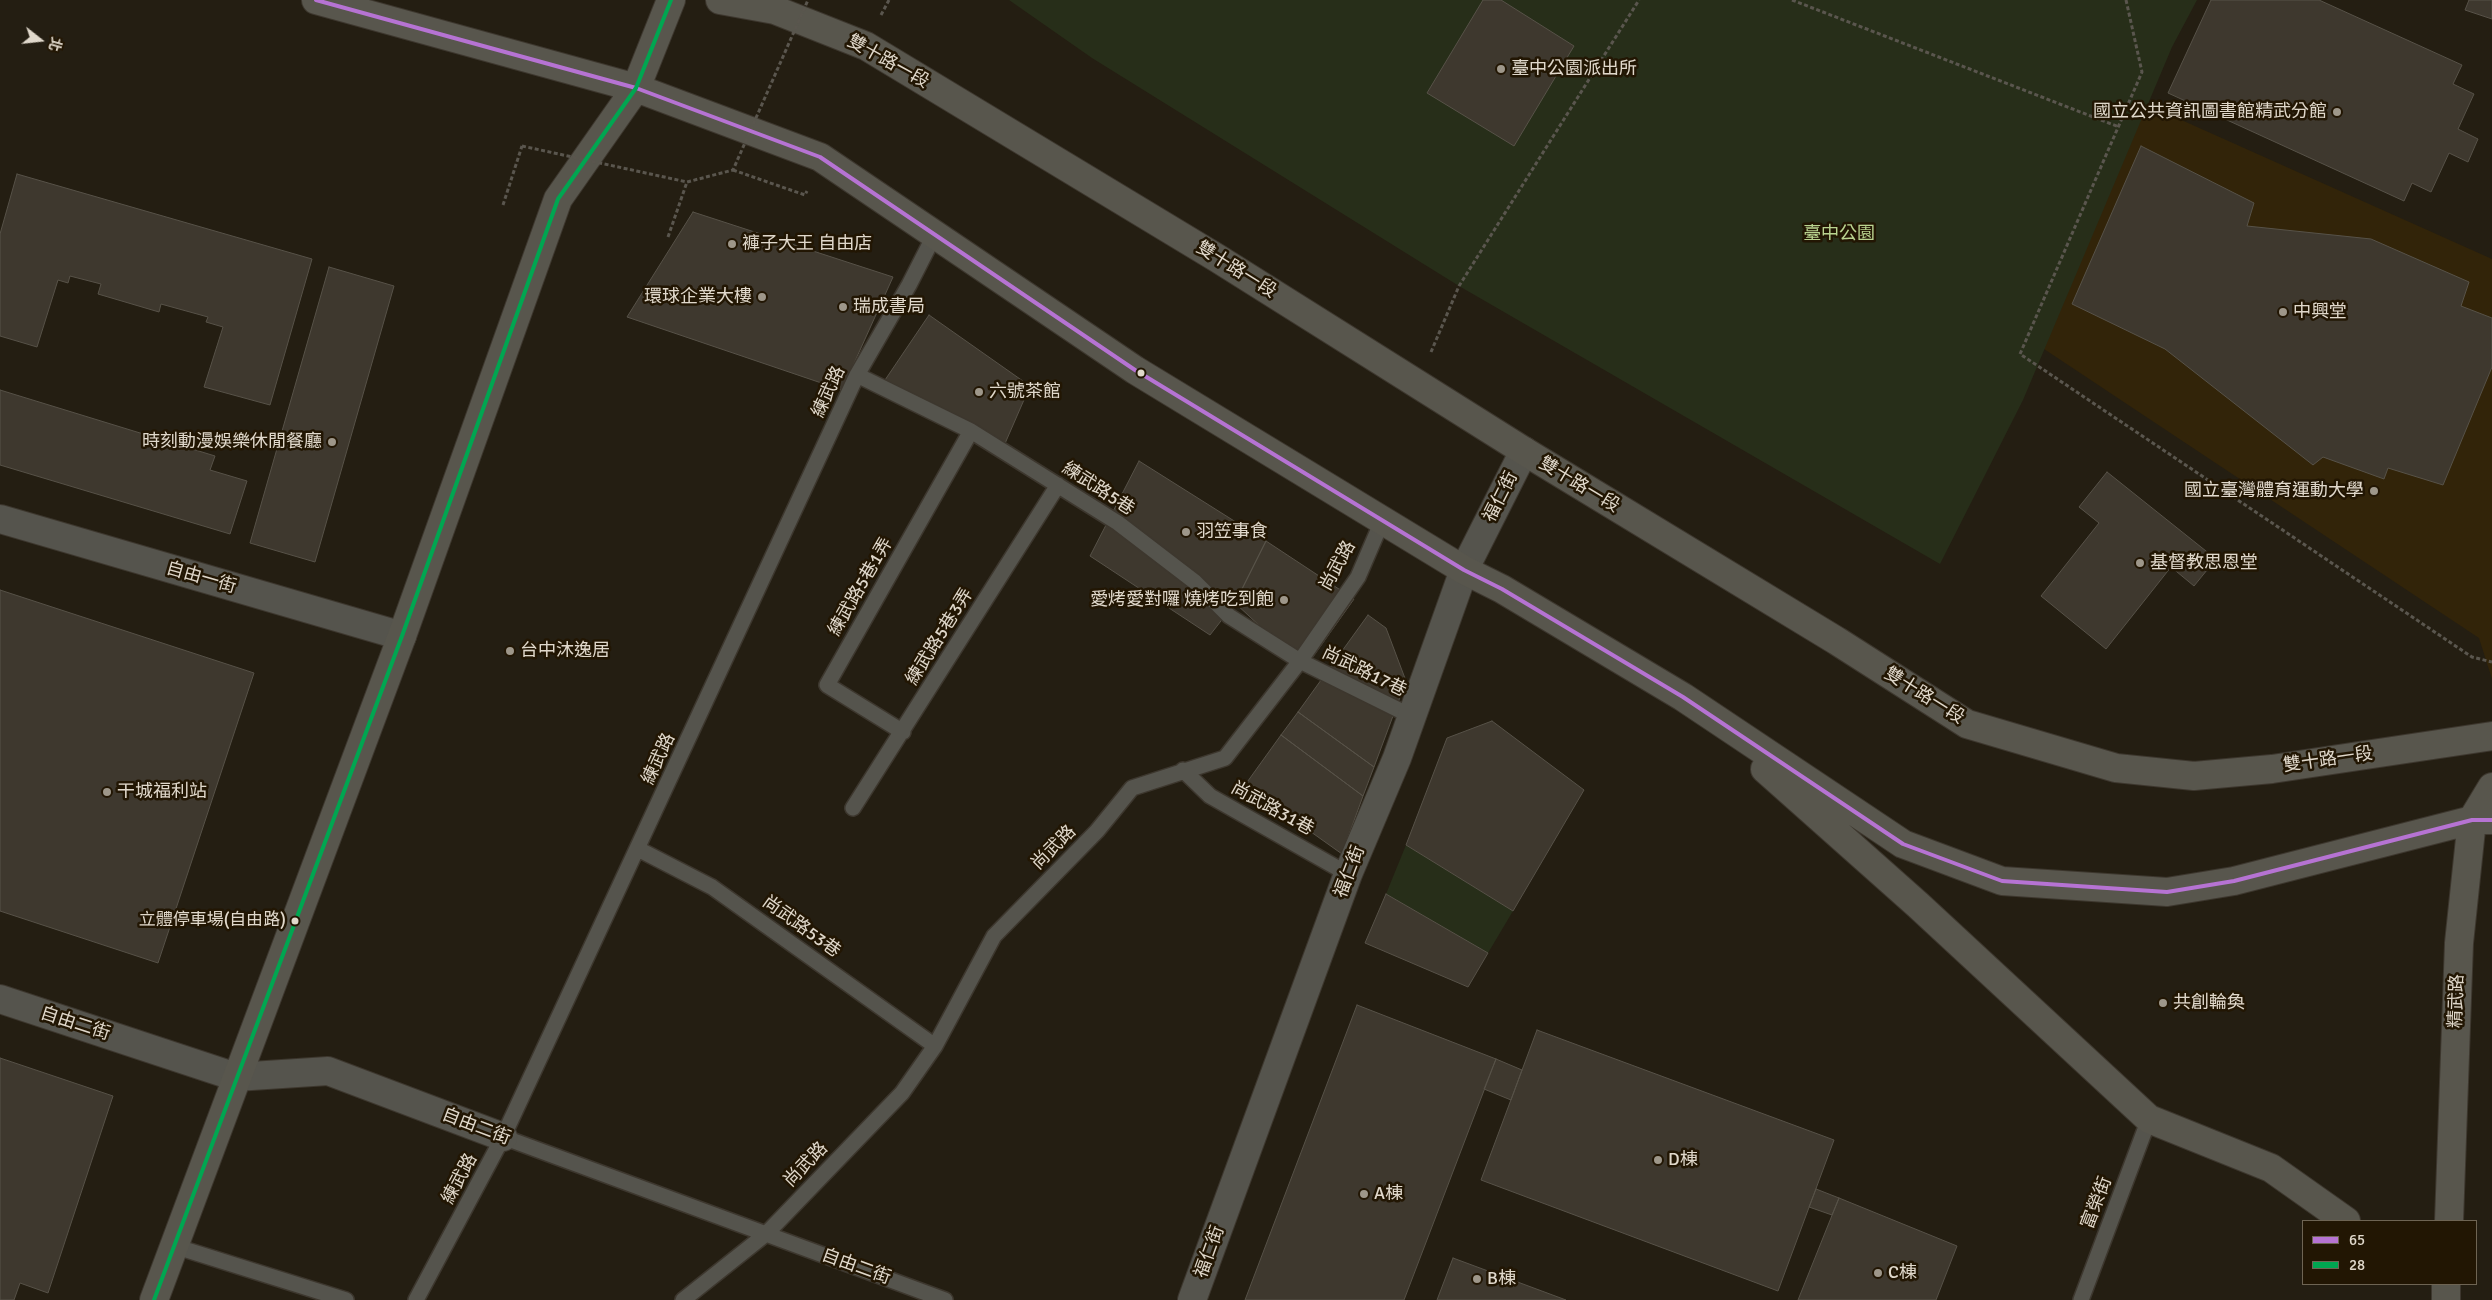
<!DOCTYPE html>
<html>
<head>
<meta charset="utf-8">
<style>
	body { margin:0 }
	#map { position:relative; width:2492px; height:1300px; overflow:hidden; background:#241e12; font-family:Signika,"Noto Sans TC",sans-serif }
	canvas { display:block }
	.legend { position:absolute; left:2302px; top:1220px; width:175px; height:65px; box-sizing:border-box; background:#221603; border:1px solid #6e6453; margin:0; padding:6px 9px; list-style:none; font-size:15px; color:#e0d8cb }
	.legend li { display:flex; align-items:center; gap:10px; height:25px }
	.legend b { width:25px; border:1px solid #6e6453 }
	.north { position:absolute; left:15px; top:15px; width:50px; height:50px; -webkit-text-stroke:4px #221603; paint-order:stroke; rotate:106deg; font-size:14px; font-weight:700; line-height:20px; text-align:center; color:#e0d8cb }
	.north::after { content:''; display:block; margin:auto; width:18px; height:22px; background:#e0d8cb; clip-path:polygon(50% 0,100% 100%,50% 72%,0 100%) }
</style>
</head>
<body>
<div id="map">
<canvas width="2492" height="1300"></canvas>
<ul class="legend">
<li><b style="height:6px;background:#b673d3"></b>65</li>
<li><b style="height:6px;background:#00a651"></b>28</li>
</ul>
<div class="north">北</div>
</div>
<script>
const context = document.querySelector('canvas').getContext('2d');
context.lineJoin = 'round';
function paint(path, color) { context.fillStyle = color; context.fill(path, 'evenodd'); }
const toPath = rows => new Path2D(rows.map(r => 'M' + r).join(''));
function strokePath(path, color, width, dash) { context.strokeStyle = color; context.lineWidth = width; context.lineCap = dash ? 'butt' : 'round'; context.setLineDash(dash || []); context.stroke(path); }
function label(font, color, halo, rows, align = 'center') {
  context.font = font + ' Signika,"Noto Sans TC",sans-serif'; context.lineWidth = 5; context.setLineDash([]); context.textBaseline = 'middle'; context.strokeStyle = halo; context.fillStyle = color; for (const [text, x, y, turn = 0] of rows) {
    context.save(); context.translate(x, y); context.rotate((+turn || 0) * Math.PI / 180); context.textAlign = isNaN(turn) ? turn : align; if (halo) context.strokeText(text, 0, 0); context.fillText(text, 0, 0); context.restore();
  }
}
paint(toPath([
	[2139,101,2492,259,2492,679,2479,638,2035,343]
]), '#322409');
paint(toPath([
	[1009,0,2197,0,2172,47,2023,400,1940,564,1459,286,1092,58],
	[1406,845,1513,911,1488,953,1386,894]
]), '#272e19');
const building = toPath([
	[1483,0,1501,0,1574,46,1514,146,1427,93,1483,0],
	[2211,0,2319,0,2462,65,2453,84,2474,94,2458,129,2478,139,2468,162,2449,153,2431,192,2412,183,2404,201,2168,93,2211,0],
	[2469,0,2492,0,2492,19,2465,10,2469,0],
	[2141,146,2254,203,2247,226,2371,239,2469,282,2461,306,2492,318,2492,367,2443,485,2388,468,2384,479,2323,457,2313,465,2165,349,2072,304,2141,146],
	[17,174,312,259,270,405,204,387,223,327,206,322,208,317,161,304,159,312,98,294,101,284,70,276,68,283,58,280,37,347,0,336,0,234,17,174],
	[693,212,893,277,842,390,627,317,693,212],
	[329,267,394,286,315,562,250,543,329,267],
	[929,315,1030,386,1000,455,885,380,929,315],
	[0,390,215,456,210,470,247,481,230,534,0,465,0,390],
	[1139,461,1266,541,1235,603,1210,635,1090,556,1139,461],
	[2107,472,2216,559,2194,586,2171,567,2106,649,2041,596,2099,523,2079,507,2107,472],
	[1266,541,1354,599,1305,668,1235,603,1266,541],
	[0,590,254,673,158,963,0,911,0,590],
	[1368,615,1386,628,1406,681,1374,767,1298,712,1368,615],
	[1298,712,1374,767,1363,796,1281,735,1298,712],
	[1492,721,1584,790,1513,911,1406,845,1447,738,1492,721],
	[1281,735,1363,796,1342,854,1245,785,1281,735],
	[1386,894,1488,953,1468,987,1365,943,1386,894],
	[1357,1005,1496,1059,1404,1300,1245,1300,1357,1005],
	[1537,1030,1834,1140,1778,1291,1481,1180,1537,1030],
	[0,1058,113,1096,48,1293,20,1283,14,1300,0,1300,0,1058],
	[1496,1059,1522,1070,1511,1100,1484,1089,1496,1059],
	[1816,1189,1839,1198,1832,1215,1809,1207,1816,1189],
	[1839,1198,1957,1246,1936,1300,1798,1300,1839,1198],
	[1453,1258,1566,1300,1437,1300,1453,1258]
]);
paint(building, '#3e382e');
strokePath(building, '#575248', 1);
const lane = toPath([
	[857,375,971,431,1118,523,1195,582,1229,616,1300,661,1411,716],
	[903,732,827,685,971,431],
	[1183,770,1210,796,1348,874],
	[853,808,1058,485],
	[638,849,712,887,935,1046],
	[503,1137,945,1300],
	[174,1246,346,1300],
	[416,1300,503,1137,857,375,909,285,935,234],
	[683,1300,766,1234,902,1093,935,1046,994,936,1097,831,1132,788,1225,758,1300,661,1358,577,1383,519],
	[2081,1300,2149,1119]
]);
const street = toPath([
	[0,519,402,636],
	[0,999,236,1077,328,1071,503,1137],
	[1192,1300,1348,874,1397,758,1464,570,1524,451]
]);
const secondary = toPath([
	[316,0,636,88,820,157,1135,370,1464,570,1502,589,1683,697,1903,844,2002,881,2167,892,2234,881,2472,820,2492,820],
	[720,0,775,10,866,46,1217,258,1524,451,1837,641,1967,724,2116,768,2194,776,2272,769,2492,736],
	[1765,769,1918,905,2149,1119,2271,1168,2346,1221],
	[2449,1221,2459,943,2472,820,2492,787],
	[154,1300,402,636,558,199,636,88,671,0],
	[2446,1300,2446,1284]
]);
strokePath(lane, '#3d372e', 18);
strokePath(street, '#3d372e', 30);
strokePath(secondary, '#3d372e', 30);
strokePath(toPath([
	[1792,0,2119,127],
	[2126,0,2142,72,2020,354,2472,657,2492,662],
	[881,15,889,0],
	[733,170,805,195,807,191],
	[503,205,522,146],
	[668,237,687,182],
	[1431,352,1459,286,1639,0]
]), '#5a564e', 3, [4, 2.5]);
strokePath(lane, '#55544d', 15);
strokePath(street, '#55544d', 28);
strokePath(secondary, '#58564d', 28);
strokePath(toPath([
	[522,146,687,182,733,170,808,0]
]), '#5a564e', 3, [4, 2.5]);
strokePath(toPath([
	[316,0,636,88,820,157,1135,370,1464,570,1502,589,1683,697,1903,844,2002,881,2167,892,2234,881,2472,820,2492,820]
]), '#b673d3', 4);
strokePath(toPath([
	[154,1300,402,636,558,199,636,88,671,0]
]), '#00a651', 4);
for (const [x, y, r, color] of [
	[1501,69,5,"#9e978a"],
	[2337,112,5,"#9e978a"],
	[732,244,5,"#9e978a"],
	[762,297,5,"#9e978a"],
	[843,307,5,"#9e978a"],
	[2283,312,5,"#9e978a"],
	[1141,373,4.5,"#e0d8cb"],
	[979,392,5,"#9e978a"],
	[332,442,5,"#9e978a"],
	[2374,491,5,"#9e978a"],
	[1186,532,5,"#9e978a"],
	[2140,563,5,"#9e978a"],
	[1284,600,5,"#9e978a"],
	[510,651,5,"#9e978a"],
	[107,792,5,"#9e978a"],
	[295,921,4.5,"#e0d8cb"],
	[2163,1003,5,"#9e978a"],
	[1658,1160,5,"#9e978a"],
	[1364,1194,5,"#9e978a"],
	[1878,1273,5,"#9e978a"],
	[1477,1279,5,"#9e978a"]
]) { const dot = new Path2D(); dot.arc(x, y, r, 0, 2 * Math.PI); context.fillStyle = color; context.fill(dot); strokePath(dot, '#221603', 2); }
label('17px', '#e0d8cb', '#221603', [
	["立體停車場(自由路)",286,921]
], 'right');
label('18px', '#e0d8cb', '#221603', [
	["雙十路一段",888,62,29],
	["雙十路一段",1236,270,32],
	["練武路",829,392,-65],
	["雙十路一段",1579,485,31],
	["練武路5巷",1098,489,33],
	["福仁街",1501,497,-63],
	["尚武路",1338,566,-61],
	["自由一街",201,578,16],
	["練武路5巷1弄",861,587,-60],
	["練武路5巷3弄",940,637,-58],
	["尚武路17巷",1364,672,26],
	["雙十路一段",1924,696,32],
	["練武路",659,759,-65],
	["雙十路一段",2328,760,-8],
	["尚武路31巷",1272,809,29],
	["尚武路",1054,848,-45],
	["福仁街",1350,872,-69],
	["尚武路53巷",801,927,36],
	["精武路",2457,1001,-88],
	["自由二街",75,1024,18],
	["自由二街",476,1127,21],
	["尚武路",806,1165,-46],
	["練武路",460,1179,-62],
	["富榮街",2097,1203,-69],
	["福仁街",1210,1252,-70],
	["自由二街",856,1267,20]
]);
label('18px', '#e0d8cb', '#221603', [
	["臺中公園派出所",1511,69],
	["國立公共資訊圖書館精武分館",2327,112,"right"],
	["褲子大王 自由店",742,244],
	["環球企業大樓",752,297,"right"],
	["瑞成書局",853,307],
	["中興堂",2293,312],
	["六號茶館",989,392],
	["時刻動漫娛樂休閒餐廳",322,442,"right"],
	["國立臺灣體育運動大學",2364,491,"right"],
	["羽笠事食",1196,532],
	["基督教思恩堂",2150,563],
	["愛烤愛對囉 燒烤吃到飽",1274,600,"right"],
	["台中沐逸居",520,651],
	["干城福利站",117,792],
	["共創輪奐",2173,1003],
	["D棟",1668,1160],
	["A棟",1374,1194],
	["C棟",1888,1273],
	["B棟",1487,1279]
], 'left');
label('18px', '#b9d38f', '#221603', [
	["臺中公園",1839,234]
]);
</script>
</body>
</html>
